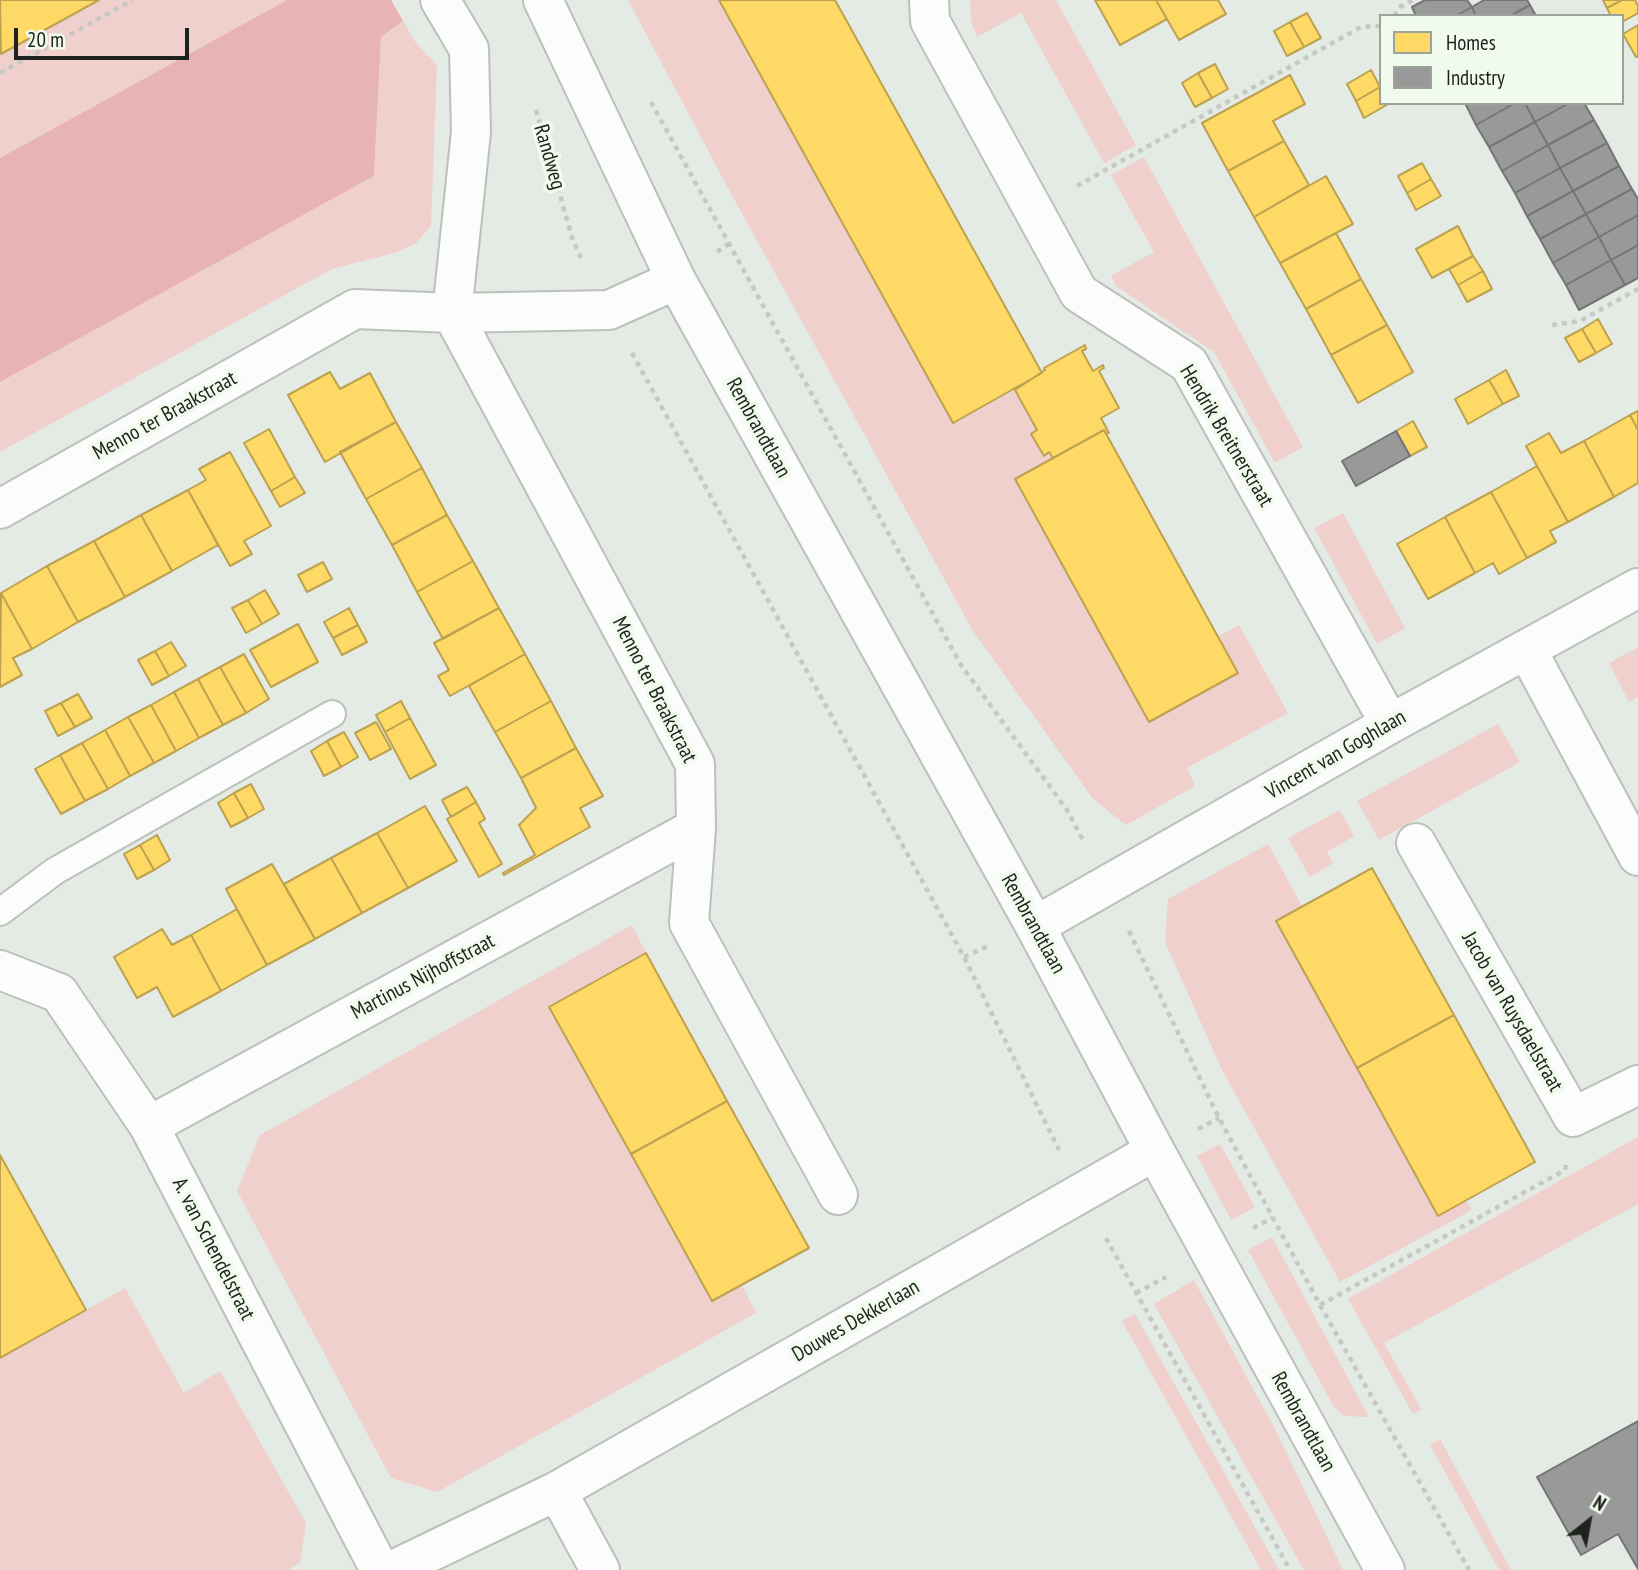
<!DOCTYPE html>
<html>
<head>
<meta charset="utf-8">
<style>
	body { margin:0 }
	#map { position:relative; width:1638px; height:1570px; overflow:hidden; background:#e4eae4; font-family:"PT Sans Narrow",sans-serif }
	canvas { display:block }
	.legend { position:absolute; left:1379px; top:14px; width:245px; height:91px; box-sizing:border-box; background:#f0fbed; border:2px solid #9ca49a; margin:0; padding:9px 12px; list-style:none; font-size:21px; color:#1e221d }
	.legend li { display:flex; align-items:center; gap:14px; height:35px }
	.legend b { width:35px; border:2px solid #9ca49a }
	.north { position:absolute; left:1554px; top:1486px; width:70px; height:70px; -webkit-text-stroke:5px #f0fbed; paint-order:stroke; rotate:31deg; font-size:19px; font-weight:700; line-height:28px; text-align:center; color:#1e221d }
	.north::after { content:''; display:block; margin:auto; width:24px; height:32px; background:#1e221d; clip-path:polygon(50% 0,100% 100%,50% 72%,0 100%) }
	.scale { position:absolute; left:14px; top:28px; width:175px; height:32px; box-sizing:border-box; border:4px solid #1e221d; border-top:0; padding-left:9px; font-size:21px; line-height:24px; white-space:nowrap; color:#1e221d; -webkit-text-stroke:5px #f0fbed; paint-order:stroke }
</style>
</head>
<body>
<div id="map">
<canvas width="1638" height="1570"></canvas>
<ul class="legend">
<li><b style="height:19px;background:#ffd966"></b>Homes</li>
<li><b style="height:19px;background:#999"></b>Industry</li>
</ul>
<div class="north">N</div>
<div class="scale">20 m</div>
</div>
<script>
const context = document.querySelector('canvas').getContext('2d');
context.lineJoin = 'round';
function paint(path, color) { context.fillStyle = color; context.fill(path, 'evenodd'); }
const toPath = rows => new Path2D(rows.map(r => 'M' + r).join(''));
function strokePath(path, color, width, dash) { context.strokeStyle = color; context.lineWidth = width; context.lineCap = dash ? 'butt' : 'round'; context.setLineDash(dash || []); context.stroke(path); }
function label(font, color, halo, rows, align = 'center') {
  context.font = font + ' "PT Sans Narrow",sans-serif'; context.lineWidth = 7; context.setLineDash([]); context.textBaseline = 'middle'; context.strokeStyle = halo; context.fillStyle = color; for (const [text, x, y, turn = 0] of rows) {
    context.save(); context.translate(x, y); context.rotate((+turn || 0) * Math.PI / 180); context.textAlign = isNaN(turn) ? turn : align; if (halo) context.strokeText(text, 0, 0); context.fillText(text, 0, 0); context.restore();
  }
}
paint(toPath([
	[99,0,287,0,0,158,0,52,1,54],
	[628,0,719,0,953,423,1015,390,1037,430,1031,434,1044,455,1049,452,1053,458,1015,480,1149,722,1238,673,1219,636,1239,625,1288,713,1187,768,1195,786,1126,825,1093,799,973,631,729,190],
	[970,0,1056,0,1136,145,1104,163,1021,13,977,37,971,22],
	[403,21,416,43,437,65,431,226,416,243,398,252,332,269,0,452,0,382,374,176,381,37],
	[1144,157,1303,447,1275,463,1214,352,1116,286,1111,276,1154,252,1111,175],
	[1343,513,1405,628,1377,644,1314,528],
	[1638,647,1638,697,1629,702,1609,663],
	[1498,724,1520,762,1379,840,1357,801],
	[1340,810,1354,836,1327,852,1333,863,1310,877,1288,838],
	[1268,844,1302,906,1276,921,1438,1216,1466,1201,1472,1210,1340,1282,1222,1070,1165,942,1168,899],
	[632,925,646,953,549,1008,711,1301,742,1285,756,1313,437,1492,391,1478,237,1191,260,1135],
	[1638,1137,1638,1204,1384,1343,1421,1409,1413,1414,1348,1299],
	[1220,1144,1255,1207,1231,1220,1197,1156],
	[1272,1237,1369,1417,1344,1416,1334,1407,1248,1250],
	[1194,1280,1274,1427,1343,1570,1304,1570,1154,1304],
	[125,1288,184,1393,220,1371,306,1523,300,1563,288,1570,0,1570,0,1358],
	[1135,1314,1279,1570,1261,1570,1122,1321],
	[1440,1439,1511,1570,1499,1570,1430,1445]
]), '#f0d0cd');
paint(toPath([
	[287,0,391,0,403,21,381,37,374,176,0,382,0,158]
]), '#e8b3b3');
const homes = toPath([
	[0,0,99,0,1,54,0,0],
	[719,0,835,0,1042,373,953,423,719,0],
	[1095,0,1156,0,1167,19,1120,45,1095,0],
	[1156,0,1218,0,1226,14,1179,40,1156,0],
	[1603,0,1622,0,1607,8,1603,0],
	[1622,0,1635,0,1638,6,1638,13,1622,22,1622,16,1611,16,1607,8,1622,0],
	[1307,13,1321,38,1304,47,1290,22,1307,13],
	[1290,22,1304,47,1287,56,1274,31,1290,22],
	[1638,25,1638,57,1636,57,1623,34,1638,25],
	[1215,64,1228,89,1212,98,1198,73,1215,64],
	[1371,70,1380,87,1356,101,1347,84,1371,70],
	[1198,73,1212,98,1195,107,1182,83,1198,73],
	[1290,75,1305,104,1273,121,1284,141,1228,171,1202,123,1290,75],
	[1380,87,1381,103,1390,103,1364,118,1356,101,1380,87],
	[1284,141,1309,185,1254,217,1228,171,1284,141],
	[1422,163,1431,179,1407,193,1398,176,1422,163],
	[1326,176,1353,224,1280,263,1254,217,1326,176],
	[1431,179,1441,196,1416,210,1407,193,1431,179],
	[1458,226,1473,256,1432,278,1416,249,1458,226],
	[1336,233,1361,279,1306,309,1280,263,1336,233],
	[1473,256,1483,271,1458,285,1449,269,1473,256],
	[1483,271,1492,289,1467,302,1458,285,1483,271],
	[1361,279,1387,325,1331,355,1306,309,1361,279],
	[1598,319,1612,344,1596,353,1582,329,1598,319],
	[1387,325,1413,372,1358,403,1331,355,1387,325],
	[1582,329,1596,353,1579,362,1565,338,1582,329],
	[1085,345,1086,349,1082,351,1093,371,1103,365,1104,368,1099,371,1119,408,1101,418,1109,433,1106,434,1104,430,1053,458,1049,452,1044,456,1031,434,1037,430,1015,390,1045,370,1044,368,1085,345],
	[1506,370,1519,396,1503,404,1489,380,1506,370],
	[330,372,340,389,370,373,396,422,325,462,288,395,330,372],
	[1489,380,1503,404,1468,424,1455,399,1489,380],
	[1638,411,1638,430,1630,415,1638,411],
	[1630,415,1638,430,1638,483,1614,497,1584,441,1630,415],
	[1413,421,1427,447,1410,456,1396,431,1413,421],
	[396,422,422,468,366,499,340,452,396,422],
	[269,429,295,477,271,491,244,443,269,429],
	[1104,430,1238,673,1149,722,1015,479,1104,430],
	[1549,433,1561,453,1584,441,1614,497,1568,522,1526,446,1549,433],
	[230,452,271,526,244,541,252,554,230,566,188,490,206,480,199,469,230,452],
	[1537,466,1568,522,1550,531,1556,542,1527,558,1491,492,1537,466],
	[422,468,447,515,392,545,366,499,422,468],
	[295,477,305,493,280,507,271,491,295,477],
	[188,490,218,545,172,571,141,515,188,490],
	[1491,492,1527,558,1499,574,1493,563,1475,573,1445,517,1491,492],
	[141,515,172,571,125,597,94,541,141,515],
	[447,515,473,561,417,592,392,545,447,515],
	[1445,517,1475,573,1428,599,1397,544,1445,517],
	[94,541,125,597,78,622,47,566,94,541],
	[473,561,499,608,443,639,417,592,473,561],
	[323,562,332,579,307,592,298,575,323,562],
	[47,566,78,622,32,649,1,593,47,566],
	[265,590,279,614,262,624,248,600,265,590],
	[1,593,32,649,13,658,22,675,0,687,1,593],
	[248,600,262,624,246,633,232,608,248,600],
	[349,608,358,625,333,638,324,622,349,608],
	[499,608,525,654,450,696,438,676,449,670,434,643,499,608],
	[298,624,318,662,271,687,250,650,298,624],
	[358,625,367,642,342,655,333,638,358,625],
	[171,642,186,666,169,676,155,651,171,642],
	[155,651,169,676,152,685,138,660,155,651],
	[244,654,269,699,246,713,220,667,244,654],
	[525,654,551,701,495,732,469,686,525,654],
	[220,667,246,713,223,725,198,679,220,667],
	[198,679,223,725,199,738,174,692,198,679],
	[174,692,199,738,176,751,151,705,174,692],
	[78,694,92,718,75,727,61,703,78,694],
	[401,701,410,718,385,732,376,715,401,701],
	[551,701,576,748,521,778,495,732,551,701],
	[61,703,75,727,58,736,45,711,61,703],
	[151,705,176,751,154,763,128,717,151,705],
	[128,717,154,763,130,776,105,730,128,717],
	[410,718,436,765,410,779,385,732,410,718],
	[376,722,391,749,370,760,355,733,376,722],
	[105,730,130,776,108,789,82,743,105,730],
	[344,732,358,757,341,767,327,741,344,732],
	[327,741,341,767,324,776,311,751,327,741],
	[82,743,108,789,85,801,60,755,82,743],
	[576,748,603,796,580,808,590,827,504,875,503,873,535,855,519,825,536,808,521,778,576,748],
	[60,755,85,801,61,814,35,769,60,755],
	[251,784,264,809,248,818,234,793,251,784],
	[467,787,476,802,451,817,442,800,467,787],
	[234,793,248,818,231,827,218,803,234,793],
	[476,802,485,819,479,823,502,864,479,877,447,819,476,802],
	[425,806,457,861,408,888,377,833,425,806],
	[377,833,408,888,362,913,331,858,377,833],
	[157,835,170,860,154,870,140,845,157,835],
	[140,845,154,870,137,879,124,854,140,845],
	[331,858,362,913,315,939,284,884,331,858],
	[272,864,315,939,267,965,226,889,272,864],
	[1372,868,1454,1015,1357,1068,1276,921,1372,868],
	[237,909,267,965,221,991,191,935,237,909],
	[162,929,172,945,191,935,221,991,173,1017,157,987,137,998,114,957,162,929],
	[646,953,727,1101,631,1154,549,1007,646,953],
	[1454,1015,1535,1162,1438,1216,1357,1068,1454,1015],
	[727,1101,809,1248,712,1301,631,1154,727,1101],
	[0,1155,86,1310,0,1358,0,1155]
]);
paint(homes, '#ffd966');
strokePath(homes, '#bca250', 2);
const industry = toPath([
	[1425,0,1467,0,1472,7,1456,16,1416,16,1412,7,1425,0],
	[1484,0,1527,0,1530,5,1510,16,1476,16,1472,7,1484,0],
	[1530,5,1536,16,1510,16,1530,5],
	[1472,7,1476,16,1456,16,1472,7],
	[1465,103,1515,103,1476,125,1465,103],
	[1515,103,1525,103,1535,122,1489,147,1476,125,1515,103],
	[1525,103,1569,103,1535,122,1525,103],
	[1569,103,1584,103,1594,120,1548,145,1535,122,1569,103],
	[1594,120,1607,143,1560,168,1548,145,1594,120],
	[1535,122,1548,145,1502,171,1489,147,1535,122],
	[1607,143,1619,166,1573,191,1560,168,1607,143],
	[1548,145,1560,168,1515,193,1502,171,1548,145],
	[1619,166,1632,189,1586,214,1573,191,1619,166],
	[1560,168,1573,191,1527,216,1515,193,1560,168],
	[1632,189,1638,199,1638,215,1599,237,1586,214,1632,189],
	[1573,191,1586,214,1540,239,1527,216,1573,191],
	[1586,214,1599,237,1553,263,1540,239,1586,214],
	[1638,215,1638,245,1611,260,1599,237,1638,215],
	[1599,237,1611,260,1566,285,1553,263,1599,237],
	[1638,245,1638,278,1625,285,1611,260,1638,245],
	[1611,260,1625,285,1579,310,1566,285,1611,260],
	[1396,431,1410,456,1356,486,1342,461,1396,431],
	[1638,1421,1638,1569,1618,1534,1581,1555,1537,1477,1638,1421]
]);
paint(industry, '#999');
strokePath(industry, '#747574', 2);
const service = toPath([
	[0,912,55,871,332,714]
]);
const minor = toPath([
	[440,0,469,49,471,132,452,313,695,764,696,828,689,923,838,1195],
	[543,0,676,280,1035,926,1155,1151,1385,1570],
	[929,0,930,21,1079,293,1189,364,1390,724],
	[0,509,355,309,452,313,609,310,676,280],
	[1527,650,1638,856],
	[1416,843,1573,1117,1638,1085],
	[1035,926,1390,724,1638,588],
	[0,970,59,993,149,1126,380,1570],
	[149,1126,696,828],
	[557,1491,600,1570],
	[393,1570,557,1491,1155,1151]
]);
strokePath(service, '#bbc0bb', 30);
strokePath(minor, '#bbc0bb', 42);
strokePath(toPath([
	[1394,16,1400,7,1413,0],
	[0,73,133,0],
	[651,102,961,665,1067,810,1084,842],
	[536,110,573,241,583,262],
	[1077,186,1361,27,1381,26],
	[717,252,730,243],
	[1552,325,1580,321,1638,289],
	[632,353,964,957,1059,1150],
	[1129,931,1219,1118,1320,1305,1469,1570],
	[964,957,988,946],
	[1198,1129,1219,1118],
	[1253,1228,1273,1218],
	[1106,1238,1290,1570],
	[1136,1293,1166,1277],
	[1320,1305,1565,1170,1566,1164]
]), '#c6c8c6', 4.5, [5, 5]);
strokePath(service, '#fbfcfb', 26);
strokePath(minor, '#fbfcfb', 38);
label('21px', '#1e221d', '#f0fbed', [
	["Randweg",549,157,74],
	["Menno ter Braakstraat",165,416,-29],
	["Rembrandtlaan",758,428,61],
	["Hendrik Breitnerstraat",1226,436,59],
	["Menno ter Braakstraat",654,690,63],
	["Vincent van Goghlaan",1336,755,-30],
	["Rembrandtlaan",1033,924,61],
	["Martinus Nijhoffstraat",423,977,-28],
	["Jacob van Ruysdaelstraat",1512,1012,60],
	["A. van Schendelstraat",213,1249,63],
	["Douwes Dekkerlaan",856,1321,-30],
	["Rembrandtlaan",1303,1422,61]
]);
</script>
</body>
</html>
